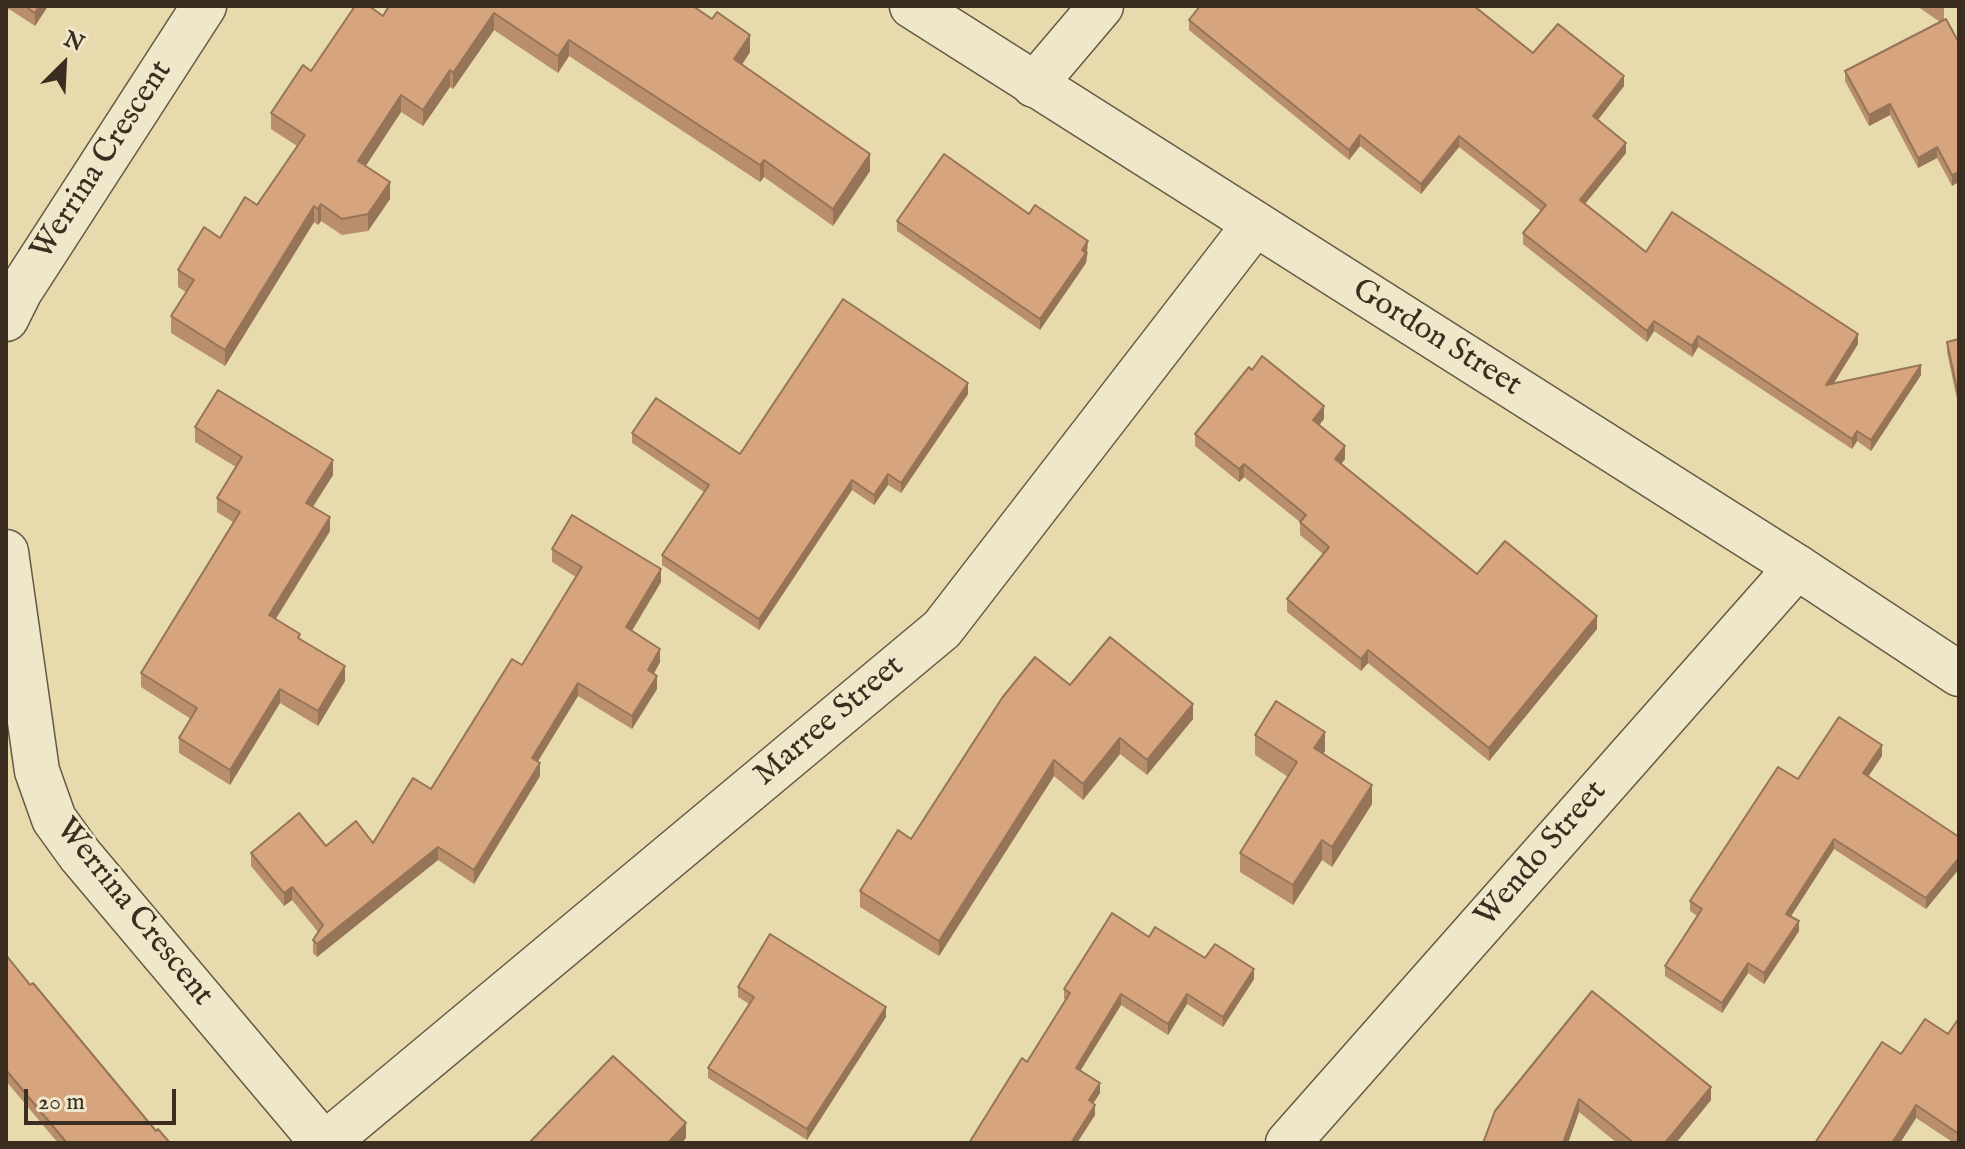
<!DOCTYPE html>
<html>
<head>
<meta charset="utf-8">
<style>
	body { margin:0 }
	#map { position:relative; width:1965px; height:1149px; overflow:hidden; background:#e7daad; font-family:"IM FELL English",serif }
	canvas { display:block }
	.frame { position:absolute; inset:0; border:8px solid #3b2e21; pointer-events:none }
	.north { position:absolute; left:24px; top:24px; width:80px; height:80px; -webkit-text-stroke:6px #efe7ca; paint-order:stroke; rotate:24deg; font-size:22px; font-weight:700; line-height:32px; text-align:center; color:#3b2e21 }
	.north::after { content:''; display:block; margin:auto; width:28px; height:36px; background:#3b2e21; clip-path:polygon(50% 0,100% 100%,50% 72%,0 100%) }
	.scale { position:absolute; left:24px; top:1089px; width:152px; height:36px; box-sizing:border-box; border:4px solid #3b2e21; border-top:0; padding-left:10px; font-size:24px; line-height:28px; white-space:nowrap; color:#3b2e21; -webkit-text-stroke:6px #efe7ca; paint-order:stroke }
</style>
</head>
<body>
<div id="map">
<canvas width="1965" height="1149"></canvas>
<div class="frame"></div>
<div class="north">N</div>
<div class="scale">20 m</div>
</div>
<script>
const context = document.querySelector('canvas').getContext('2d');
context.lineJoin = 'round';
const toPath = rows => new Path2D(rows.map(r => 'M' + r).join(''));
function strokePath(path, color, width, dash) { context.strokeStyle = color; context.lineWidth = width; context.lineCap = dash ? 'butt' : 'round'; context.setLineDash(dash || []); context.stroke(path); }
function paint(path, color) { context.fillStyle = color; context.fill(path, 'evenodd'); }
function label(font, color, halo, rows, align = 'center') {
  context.font = font + ' "IM FELL English",serif'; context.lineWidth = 6; context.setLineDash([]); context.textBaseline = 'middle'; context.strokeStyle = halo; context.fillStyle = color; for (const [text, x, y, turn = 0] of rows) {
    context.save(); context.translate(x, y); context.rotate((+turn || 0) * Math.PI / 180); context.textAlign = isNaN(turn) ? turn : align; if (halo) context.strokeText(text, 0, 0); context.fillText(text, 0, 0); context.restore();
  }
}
const minor = toPath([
	[1034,85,1101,6],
	[6,319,20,291,204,6],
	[6,552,37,771,54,819,80,855,323,1143],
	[326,1143,942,629,1255,224],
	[1288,1143,1797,567]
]);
const tertiary = toPath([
	[912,6,1797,567,1959,674]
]);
strokePath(minor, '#665944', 47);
strokePath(tertiary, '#665944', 47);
strokePath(minor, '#efe7ca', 44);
strokePath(tertiary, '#efe7ca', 44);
paint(toPath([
	[6,6,48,6,35,26,9,9,6,13],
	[693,6,750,52,742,65,870,171,833,226,764,177,760,182,569,56,558,73,494,30,453,89,450,87,423,126,401,112,365,166,390,199,368,231,342,235,321,221,318,225,314,222,225,366,171,333,171,316,186,292,178,287,178,270,220,238,257,205,297,146,271,129,271,113,311,71,383,16],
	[1917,6,1944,6,1944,20,1959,43,1952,186,1937,158,1918,168,1890,115,1869,126,1845,81,1845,71,1940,22],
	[1189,20,1533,53,1624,86,1598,120,1626,153,1585,204,1646,252,1858,344,1834,383,1921,375,1871,451,1857,441,1852,449,1698,347,1692,357,1654,331,1647,342,1523,244,1523,233,1541,211,1459,147,1421,194,1360,146,1349,160,1189,30],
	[1029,214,1088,252,1086,263,1040,330,897,231,897,221],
	[1959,339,1959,409,1947,352,1947,342],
	[968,394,901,493,888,485,874,505,852,490,759,630,662,565,662,555,704,492,632,443,632,433,740,454],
	[1324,419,1319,425,1345,459,1341,464,1477,574,1597,629,1489,761,1368,663,1361,671,1287,612,1287,599,1323,554,1300,535,1300,522,1244,477,1239,482,1195,446,1195,434],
	[195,427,333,475,313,507,330,531,276,619,345,681,318,726,280,703,230,785,179,753,179,738,191,719,141,687,141,673,233,522,217,512,217,498,236,467,195,442],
	[552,549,661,582,632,631,660,662,654,674,657,689,632,729,578,696,538,761,540,776,474,884,438,860,317,957,313,953,313,940,318,932,292,900,284,906,251,866,251,853,326,846,373,843,431,789,522,665,576,577,552,562],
	[1070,685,1193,719,1147,775,1120,754,1083,800,1054,776,939,956,860,907,860,891,911,839],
	[1255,735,1325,751,1323,754,1372,804,1332,867,1322,860,1293,905,1240,872,1240,853,1288,777,1255,755],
	[1882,756,1868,777,1959,837,1959,869,1926,909,1834,849,1791,916,1799,931,1764,984,1748,973,1722,1013,1665,976,1665,966,1697,916,1690,911,1690,901],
	[1149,937,1205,958,1254,979,1223,1027,1187,1004,1168,1035,1121,1005,1080,1071,1100,1093,1093,1103,1095,1115,1077,1143,969,1143,1027,1062,1066,1000,1064,999,1064,989],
	[6,955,156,1131,170,1143,58,1143,6,1081],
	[738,987,886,1017,807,1140,708,1078,708,1068,749,1004,738,997],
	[1592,991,1711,1100,1676,1143,1617,1143,1579,1112,1568,1143],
	[1959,1018,1959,1143,1954,1143,1916,1118,1900,1143,1815,1143,1901,1054,1948,1034]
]), '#b88e6c');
paint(toPath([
	[39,6,48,6,35,26,35,13],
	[494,13,494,30,453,89,453,73],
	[750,35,750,52,734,76,734,59],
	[569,40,569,56,558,73,558,56],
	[450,70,450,87,423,126,423,110],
	[1624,76,1624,86,1593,126,1593,116],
	[401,95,401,112,358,178,358,161],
	[1890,104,1890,115,1869,126,1869,115],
	[1360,135,1360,146,1349,160,1349,150],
	[1459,136,1459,147,1421,194,1421,184],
	[1626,143,1626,153,1580,210,1580,200],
	[1937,147,1937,158,1918,168,1918,158],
	[870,154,870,171,833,226,833,209],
	[764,160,764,177,760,182,760,165],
	[1959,172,1959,182,1952,186,1952,175],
	[390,182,390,199,368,231,368,214],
	[321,204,321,221,318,225,318,209],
	[314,206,314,222,225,366,225,350],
	[1088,241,1086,263,1040,330,1040,319],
	[1654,321,1654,331,1647,342,1647,331],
	[1858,334,1858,344,1826,395,1826,385],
	[1698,336,1698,347,1692,357,1692,346],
	[1921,365,1921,375,1871,451,1871,440],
	[968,383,968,394,901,493,901,483],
	[1324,406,1324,419,1313,433,1313,420],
	[1857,431,1857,441,1852,449,1852,439],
	[1345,446,1345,459,1335,472,1335,459],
	[333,460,333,475,306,517,306,503],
	[1244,464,1244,477,1239,482,1239,469],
	[888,474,888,485,874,505,874,495],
	[852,480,852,490,759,630,759,619],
	[330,517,330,531,269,629,269,615],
	[661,569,661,582,626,640,626,627],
	[1597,616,1597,629,1489,761,1489,748],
	[660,649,660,662,648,683,648,670],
	[1368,650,1368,663,1361,671,1361,659],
	[345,666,345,681,318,726,318,711],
	[657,676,657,689,632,729,632,716],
	[578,683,578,696,532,771,532,758],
	[280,689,280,703,230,785,230,770],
	[1193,704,1193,719,1147,775,1147,760],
	[1325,732,1325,751,1314,768,1314,748],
	[1120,738,1120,754,1083,800,1083,784],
	[1882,745,1882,756,1863,784,1863,773],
	[1054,760,1054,776,939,956,939,941],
	[540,763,540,776,474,884,474,870],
	[1372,785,1372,804,1332,867,1332,847],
	[1834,839,1834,849,1786,924,1786,914],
	[1322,840,1322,860,1293,905,1293,885],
	[438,847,438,860,317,957,317,944],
	[1959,858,1959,869,1926,909,1926,898],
	[292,887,292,900,284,906,284,893],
	[1799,921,1799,931,1764,984,1764,973],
	[1748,963,1748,973,1722,1013,1722,1003],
	[1254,969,1254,979,1223,1027,1223,1017],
	[1121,994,1121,1005,1076,1078,1076,1068],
	[1187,994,1187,1004,1168,1035,1168,1024],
	[886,1007,886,1017,807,1140,807,1129],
	[1100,1083,1100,1093,1089,1110,1089,1100],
	[1711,1087,1711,1100,1676,1143,1665,1143],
	[1579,1099,1579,1112,1568,1143,1563,1143],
	[1095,1105,1095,1115,1077,1143,1071,1143],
	[1916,1105,1916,1118,1900,1143,1892,1143],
	[686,1123,686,1138,682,1143,668,1143]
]), '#967458');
const building = toPath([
	[25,6,39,6,35,13,25,6],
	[355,6,369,6,383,16,389,6,693,6,712,19,717,12,750,35,734,59,870,154,833,209,764,160,760,165,569,40,558,56,494,13,453,73,450,70,423,110,401,95,358,161,390,182,368,214,342,219,321,204,318,209,314,206,225,350,171,316,194,280,178,270,204,227,220,238,245,197,257,205,305,135,271,113,303,65,311,71,355,6],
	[1200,6,1474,6,1533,53,1558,24,1624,76,1593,116,1626,143,1580,200,1646,252,1672,212,1858,334,1826,385,1921,365,1871,440,1857,431,1852,439,1698,336,1692,346,1654,321,1647,331,1523,233,1546,205,1459,136,1421,184,1360,135,1349,150,1189,20,1200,6],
	[1946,19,1959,43,1959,172,1952,175,1937,147,1918,158,1890,104,1869,115,1845,71,1946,19],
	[944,154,1029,214,1035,205,1088,241,1082,250,1086,253,1040,319,897,221,944,154],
	[843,299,968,383,901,483,888,474,874,495,852,480,759,619,662,555,709,485,632,433,656,398,740,454,843,299],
	[1959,339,1959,399,1947,342,1959,339],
	[1262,356,1324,406,1313,420,1345,446,1335,459,1477,574,1505,541,1597,616,1489,748,1368,650,1361,659,1287,599,1329,547,1300,522,1306,515,1244,464,1239,469,1195,434,1249,367,1252,370,1262,356],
	[218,390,333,460,306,503,330,517,269,615,300,634,298,638,345,666,318,711,280,689,230,770,179,738,197,708,141,673,240,512,217,498,242,457,195,427,218,390],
	[572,515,661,569,626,627,660,649,648,670,657,676,632,716,578,683,532,758,540,763,474,870,438,847,317,944,313,940,323,925,292,887,284,893,251,853,299,813,326,846,356,821,373,843,413,778,431,789,512,659,522,665,582,567,552,549,572,515],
	[1110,637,1193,704,1147,760,1120,738,1083,784,1054,760,939,941,860,891,898,830,911,839,1002,698,1035,657,1070,685,1110,637],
	[1276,701,1325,732,1314,748,1372,785,1332,847,1322,840,1293,885,1240,853,1297,762,1255,735,1276,701],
	[1839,717,1882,745,1863,773,1959,837,1959,858,1926,898,1834,839,1786,914,1799,921,1764,973,1748,963,1722,1003,1665,966,1702,909,1690,901,1778,767,1798,779,1839,717],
	[1112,913,1149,937,1155,927,1205,958,1215,944,1254,969,1223,1017,1187,994,1168,1024,1121,994,1076,1068,1100,1083,1089,1100,1095,1105,1071,1143,969,1143,1022,1058,1027,1062,1070,993,1064,989,1112,913],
	[770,934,886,1007,807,1129,708,1068,754,997,738,987,770,934],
	[6,955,30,985,33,983,156,1131,158,1129,170,1143,67,1143,6,1070,6,955],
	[1592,991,1711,1087,1665,1143,1634,1143,1579,1099,1563,1143,1483,1143,1495,1111,1592,991],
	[1959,1018,1959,1134,1916,1105,1892,1143,1815,1143,1882,1042,1901,1054,1925,1019,1948,1034,1959,1018],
	[613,1056,686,1123,668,1143,529,1143,613,1056]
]);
paint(building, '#d6a57d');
strokePath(building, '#967458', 2);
label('32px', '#3b2e21', '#efe7ca', [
	["Werrina Crescent",103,161,-57],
	["Gordon Street",1436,339,32],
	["Marree Street",830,722,-40],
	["Wendo Street",1542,855,-49],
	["Werrina Crescent",133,913,51]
]);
</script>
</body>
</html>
